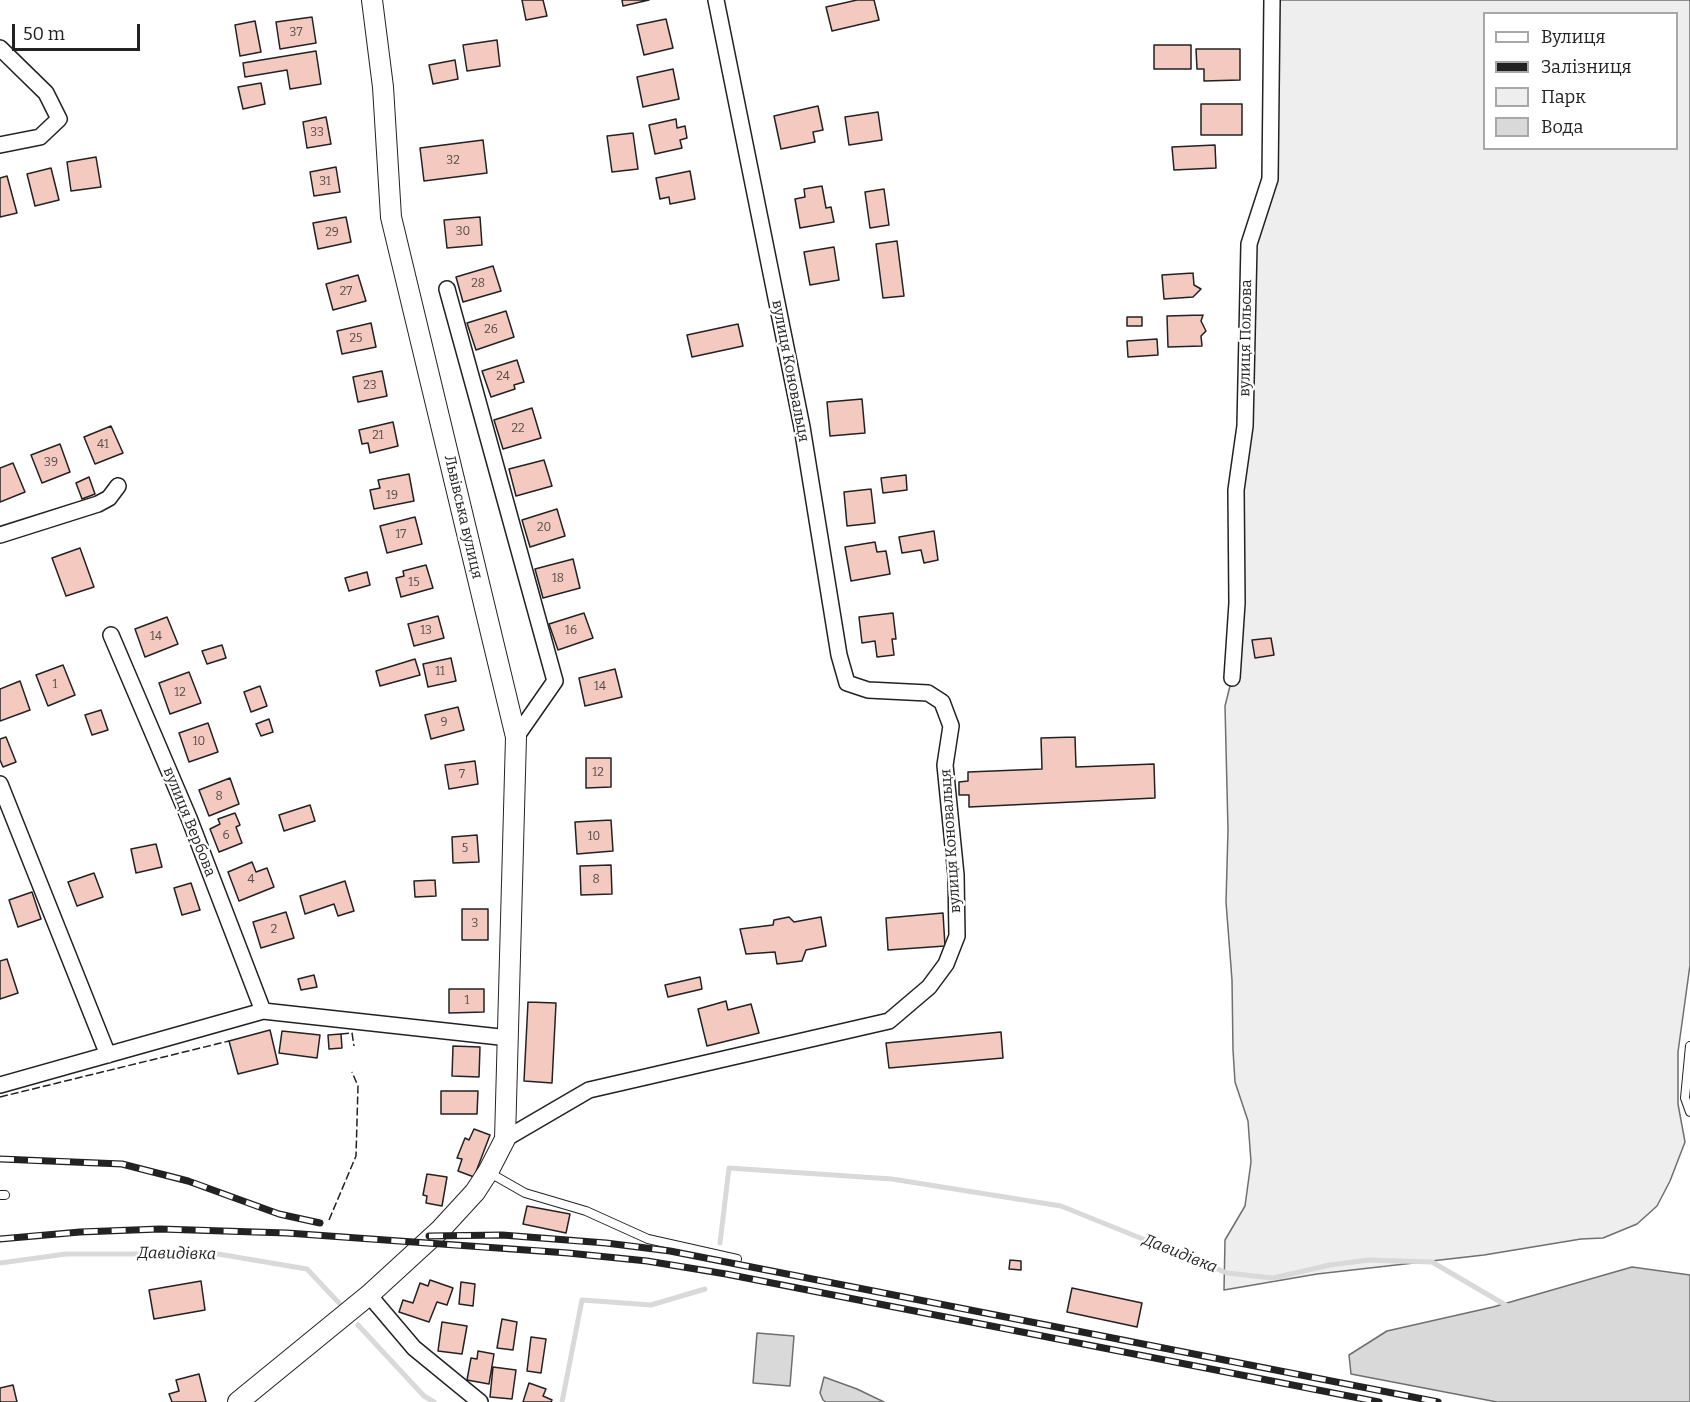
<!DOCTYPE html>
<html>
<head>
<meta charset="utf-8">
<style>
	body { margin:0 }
	#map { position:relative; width:1690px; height:1402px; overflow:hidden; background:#fff; font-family:Bitter,serif }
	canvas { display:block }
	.legend { position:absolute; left:1483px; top:12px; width:195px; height:138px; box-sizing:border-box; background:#fff; border:2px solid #a7a7a7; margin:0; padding:8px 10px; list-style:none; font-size:18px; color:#222 }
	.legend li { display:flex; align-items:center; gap:12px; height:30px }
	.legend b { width:30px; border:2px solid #a7a7a7 }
	.scale { position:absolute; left:12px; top:24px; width:128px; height:27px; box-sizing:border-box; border:3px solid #222; border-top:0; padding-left:8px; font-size:18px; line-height:21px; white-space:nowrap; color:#222; -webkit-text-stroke:4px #fff; paint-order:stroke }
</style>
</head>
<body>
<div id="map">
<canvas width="1690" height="1402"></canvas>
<ul class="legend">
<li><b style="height:8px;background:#fff"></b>Вулиця</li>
<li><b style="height:8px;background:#222"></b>Залізниця</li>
<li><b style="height:16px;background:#eee"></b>Парк</li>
<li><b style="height:16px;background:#d9d9d9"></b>Вода</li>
</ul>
<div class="scale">50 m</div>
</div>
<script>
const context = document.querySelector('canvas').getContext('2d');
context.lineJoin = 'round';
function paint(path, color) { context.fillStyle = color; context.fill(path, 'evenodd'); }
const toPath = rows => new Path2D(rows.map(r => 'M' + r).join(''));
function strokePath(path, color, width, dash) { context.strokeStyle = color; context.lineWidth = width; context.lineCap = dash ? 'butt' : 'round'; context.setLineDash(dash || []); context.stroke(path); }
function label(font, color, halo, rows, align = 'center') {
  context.font = font + ' Bitter,serif'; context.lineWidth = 4.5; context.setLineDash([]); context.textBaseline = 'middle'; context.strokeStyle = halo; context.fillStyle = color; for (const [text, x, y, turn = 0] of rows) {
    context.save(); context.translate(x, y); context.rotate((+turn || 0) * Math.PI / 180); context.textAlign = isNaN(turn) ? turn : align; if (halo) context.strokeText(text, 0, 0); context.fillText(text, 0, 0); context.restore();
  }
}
const green = toPath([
	[1272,0,1690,0,1690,965,1678,1052,1678,1104,1685,1142,1670,1181,1657,1206,1637,1224,1603,1238,1581,1239,1484,1255,1317,1274,1224,1290,1225,1240,1245,1206,1251,1162,1248,1121,1235,1082,1233,1050,1232,980,1226,902,1228,830,1225,706,1232,678,1249,244,1270,179,1272,0],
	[1484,14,1676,14,1676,148,1484,148,1484,14]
]);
paint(green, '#eee');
strokePath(green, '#6f6f6f', 1.5);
const water = toPath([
	[1632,1267,1690,1275,1690,1402,1497,1402,1351,1374,1349,1355,1387,1331,1493,1307,1632,1267],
	[757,1333,794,1336,790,1386,753,1383,757,1333],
	[824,1377,857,1389,884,1402,826,1402,823,1400,820,1393,824,1377]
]);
paint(water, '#d9d9d9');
strokePath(water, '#6f6f6f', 1.5);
strokePath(toPath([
	[720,1243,729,1168,892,1179,1061,1206,1227,1273,1273,1278,1330,1265,1369,1260,1432,1262,1509,1307],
	[0,1263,66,1254,218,1254,307,1269,339,1303],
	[358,1325,424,1396,434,1402],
	[562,1402,582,1300,651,1305,705,1289]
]), '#d9d9d9', 5);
const building = toPath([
	[522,0,543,0,547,16,526,20,522,0],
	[622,0,649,0,623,6,622,0],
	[857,0,874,0,879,20,832,31,826,7,857,0],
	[312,17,316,43,280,49,276,22,312,17],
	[666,19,673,48,644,55,637,25,666,19],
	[255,21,261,52,240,56,235,25,255,21],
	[497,40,500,66,467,71,463,45,497,40],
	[1154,45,1191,45,1191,69,1154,69,1154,45],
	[1196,49,1240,49,1240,80,1204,81,1204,69,1197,69,1196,49],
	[316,51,321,84,290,89,287,70,245,77,243,63,316,51],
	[455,60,458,79,433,84,429,65,455,60],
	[673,69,679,99,643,107,637,77,673,69],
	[261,83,265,104,243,109,238,87,261,83],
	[1201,104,1242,104,1242,135,1201,135,1201,104],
	[818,106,823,130,813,132,815,142,781,149,774,116,818,106],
	[878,112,882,140,849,145,845,117,878,112],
	[326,117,331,144,307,148,303,122,326,117],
	[676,119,677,128,685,126,687,138,680,140,682,148,655,154,649,125,676,119],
	[633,133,638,169,612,172,607,136,633,133],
	[483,140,487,173,424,181,420,148,483,140],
	[1215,145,1216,168,1174,170,1172,147,1215,145],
	[96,157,101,187,71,191,67,162,96,157],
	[336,167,340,192,314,196,310,172,336,167],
	[51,168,59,200,35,206,27,174,51,168],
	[690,171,695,199,670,204,669,197,660,199,656,178,690,171],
	[7,176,17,213,0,217,0,178,7,176],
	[822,186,826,208,831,207,834,222,800,228,795,199,805,197,804,189,822,186],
	[884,189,889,225,870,228,865,192,884,189],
	[346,217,351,242,318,249,313,223,346,217],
	[480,217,482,245,447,248,444,220,480,217],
	[897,241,904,296,883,298,876,244,897,241],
	[834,247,839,280,810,285,804,252,834,247],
	[493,266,501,291,463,302,456,277,493,266],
	[1193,273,1194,285,1201,289,1193,297,1164,299,1162,275,1193,273],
	[358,275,366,301,333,310,326,284,358,275],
	[506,311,514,337,476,350,467,323,506,311],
	[1203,315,1201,321,1206,331,1201,336,1202,346,1168,347,1167,316,1203,315],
	[1127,317,1142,317,1142,326,1127,326,1127,317],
	[371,323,376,347,342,354,337,331,371,323],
	[738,324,743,346,692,357,687,335,738,324],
	[1157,339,1158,355,1128,357,1127,341,1157,339],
	[517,360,524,382,514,385,515,389,491,397,482,371,517,360],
	[382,371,387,396,358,402,353,377,382,371],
	[862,399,865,433,830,436,827,402,862,399],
	[532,408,541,438,503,449,494,420,532,408],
	[393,422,398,446,370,453,368,443,362,444,359,430,393,422],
	[111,426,123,453,95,464,84,437,111,426],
	[60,444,70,472,42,483,31,455,60,444],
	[544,460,552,486,516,496,509,469,544,460],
	[13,463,25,492,0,502,0,468,13,463],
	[409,474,414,501,374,509,370,490,380,488,378,480,409,474],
	[906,475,907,490,883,493,881,478,906,475],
	[89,477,95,494,82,499,76,483,89,477],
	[871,489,875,523,847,526,844,492,871,489],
	[557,509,565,536,530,547,522,520,557,509],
	[415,517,422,544,387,553,380,526,415,517],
	[934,531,938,560,924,563,921,550,902,553,899,537,934,531],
	[875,542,877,552,886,551,890,574,851,581,845,547,875,542],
	[80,548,94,587,66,596,52,558,80,548],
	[573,559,580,588,543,598,535,569,573,559],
	[426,565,433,588,401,597,396,578,404,576,403,571,426,565],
	[367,572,370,585,349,591,345,578,367,572],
	[584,613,593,638,558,650,549,624,584,613],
	[893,613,896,639,892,639,894,655,877,657,875,641,862,643,859,617,893,613],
	[438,616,444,638,414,646,408,624,438,616],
	[167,617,178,644,145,657,135,629,167,617],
	[1271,638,1274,655,1255,658,1252,640,1271,638],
	[222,645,226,658,207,664,202,651,222,645],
	[451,658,456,681,428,687,423,664,451,658],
	[415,659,420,675,380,686,376,671,415,659],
	[63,665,75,695,48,706,36,675,63,665],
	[615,669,622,697,585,706,579,678,615,669],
	[189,672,201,703,170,714,159,683,189,672],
	[20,681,30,710,0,721,0,689,20,681],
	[260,686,267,706,251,712,244,692,260,686],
	[458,707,464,730,431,739,425,715,458,707],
	[101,710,108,730,92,735,85,715,101,710],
	[269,719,273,732,261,736,256,724,269,719],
	[208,723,218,752,189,762,179,733,208,723],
	[6,737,16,762,3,767,0,760,0,739,6,737],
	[1075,737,1076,767,1154,764,1155,798,969,807,969,795,959,795,959,782,968,781,968,772,1042,769,1041,738,1075,737],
	[586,758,611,758,611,787,586,788,586,758],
	[475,761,478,784,449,789,445,765,475,761],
	[230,778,239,804,209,816,199,790,230,778],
	[310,805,315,821,284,831,279,815,310,805],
	[235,813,240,825,236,827,242,843,219,852,210,829,220,824,218,819,235,813],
	[611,820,613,851,577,854,575,822,611,820],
	[477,835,479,862,453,863,452,837,477,835],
	[156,844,162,867,136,873,131,849,156,844],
	[252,862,256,872,267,868,274,887,239,901,228,872,252,862],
	[611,865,612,894,581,895,580,866,611,865],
	[94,873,103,897,77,906,68,882,94,873],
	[435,880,436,896,415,897,414,881,435,880],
	[345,881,354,911,338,916,334,904,305,914,300,896,345,881],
	[191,883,200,910,182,915,174,888,191,883],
	[32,892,41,919,18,927,9,900,32,892],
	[462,909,488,909,488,940,462,940,462,909],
	[286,912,294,938,261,948,253,922,286,912],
	[943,913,945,946,888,950,886,918,943,913],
	[789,917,794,922,821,917,826,946,806,950,802,961,777,964,775,952,746,954,740,929,773,925,774,920,789,917],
	[7,959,18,993,0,999,0,961,7,959],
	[314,975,317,987,301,990,298,979,314,975],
	[700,977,702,989,668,997,665,985,700,977],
	[449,989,484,989,484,1012,449,1013,449,989],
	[726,1001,728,1010,751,1004,759,1033,707,1046,698,1009,726,1001],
	[528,1002,556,1003,552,1083,524,1081,528,1002],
	[270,1030,278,1064,238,1074,229,1041,270,1030],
	[282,1031,320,1035,317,1058,279,1053,282,1031],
	[1001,1032,1003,1058,889,1068,886,1043,1001,1032],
	[341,1034,342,1048,329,1049,328,1035,341,1034],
	[453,1046,480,1047,479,1077,452,1076,453,1046],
	[441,1091,478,1091,477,1114,441,1114,441,1091],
	[474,1129,490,1135,474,1177,458,1171,462,1159,457,1158,465,1138,469,1140,474,1129],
	[427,1174,447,1177,442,1206,426,1203,427,1196,423,1195,427,1174],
	[527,1206,570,1214,566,1233,523,1224,527,1206],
	[1010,1260,1021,1261,1021,1270,1009,1269,1010,1260],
	[430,1280,453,1288,447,1305,437,1302,429,1322,399,1312,403,1300,413,1303,420,1283,428,1286,430,1280],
	[201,1281,205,1310,154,1319,149,1290,201,1281],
	[461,1282,475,1284,473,1306,459,1304,461,1282],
	[1072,1288,1142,1303,1137,1327,1067,1312,1072,1288],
	[502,1319,517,1322,513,1350,497,1348,502,1319],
	[442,1322,467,1326,462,1354,438,1351,442,1322],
	[531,1337,546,1339,541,1373,527,1371,531,1337],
	[478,1351,494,1354,489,1384,467,1380,471,1358,477,1359,478,1351],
	[493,1367,516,1370,512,1399,490,1397,493,1367],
	[199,1374,206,1402,172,1402,169,1394,179,1391,176,1380,199,1374],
	[529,1383,546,1389,543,1396,552,1400,551,1402,523,1402,529,1383],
	[13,1385,17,1402,0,1402,0,1388,13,1385]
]);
paint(building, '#f3c9c0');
strokePath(building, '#222', 1.5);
const service = toPath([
	[1690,1046,1685,1098,1690,1112],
	[490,1173,525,1193,586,1211,648,1239,737,1259],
	[0,1195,5,1195]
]);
const minor = toPath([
	[0,48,46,93,59,119,40,137,0,145],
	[447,289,555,681,516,737],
	[0,535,98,504,109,498,118,486],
	[111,635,189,818,263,1011],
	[1232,678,1237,603,1236,490,1245,426,1249,244,1270,179,1272,0],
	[0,784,108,1055],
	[0,1085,263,1011,509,1038],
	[505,1139,589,1090,889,1021,929,987,946,964,957,936,956,875,945,765,951,726,942,702,928,693,868,690,847,683,839,655,802,427,716,0],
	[369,1295,414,1348,480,1402]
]);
const tertiary = toPath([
	[238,1402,369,1295,441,1229,475,1192,488,1172,505,1139,516,737,391,217,383,87,372,0]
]);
strokePath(service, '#222', 10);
strokePath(minor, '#222', 18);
strokePath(tertiary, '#222', 22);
strokePath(service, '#fff', 8);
strokePath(minor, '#fff', 15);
strokePath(tertiary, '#fff', 20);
const rail = toPath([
	[0,1159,122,1164,188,1181,279,1214,320,1223],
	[429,1236,502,1235,606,1243,670,1251,1438,1402],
	[0,1239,80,1232,160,1229,287,1233,568,1253,647,1261,726,1274,1379,1402]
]);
strokePath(rail, '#222', 7);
strokePath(rail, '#fff', 4.5, [14]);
strokePath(toPath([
	[341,1034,352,1033,354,1046],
	[0,1097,229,1041],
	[329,1220,356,1156,358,1086,352,1072]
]), '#222', 1.5, [8, 3]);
label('12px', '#564c4a', null, [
	["37",296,33],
	["33",317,133],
	["32",453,161],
	["31",325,182],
	["30",463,232],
	["29",332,233],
	["28",478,284],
	["27",346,292],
	["26",491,330],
	["25",356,339],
	["24",503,377],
	["23",370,386],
	["22",518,429],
	["21",378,436],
	["41",103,445],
	["39",51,463],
	["19",392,496],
	["20",544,528],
	["17",401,535],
	["18",558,579],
	["15",414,583],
	["13",426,631],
	["16",571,631],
	["14",156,637],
	["11",440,672],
	["1",55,685],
	["14",600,687],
	["12",180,693],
	["9",444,723],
	["10",199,742],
	["12",598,773],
	["7",462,775],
	["8",219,797],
	["6",226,836],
	["10",594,837],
	["5",465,849],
	["4",251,880],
	["8",596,880],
	["3",475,924],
	["2",274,930],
	["1",467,1001]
]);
label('15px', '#222', '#fff', [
	["вулиця Польова",1246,338,-89],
	["вулиця Коновальця",790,371,79],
	["Львівська вулиця",463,517,77],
	["вулиця Вербова",189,822,68],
	["вулиця Коновальця",951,841,-94]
]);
label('italic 16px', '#222', '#fff', [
	["Давидівка",177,1254,1],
	["Давидівка",1180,1254,22]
]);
</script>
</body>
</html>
